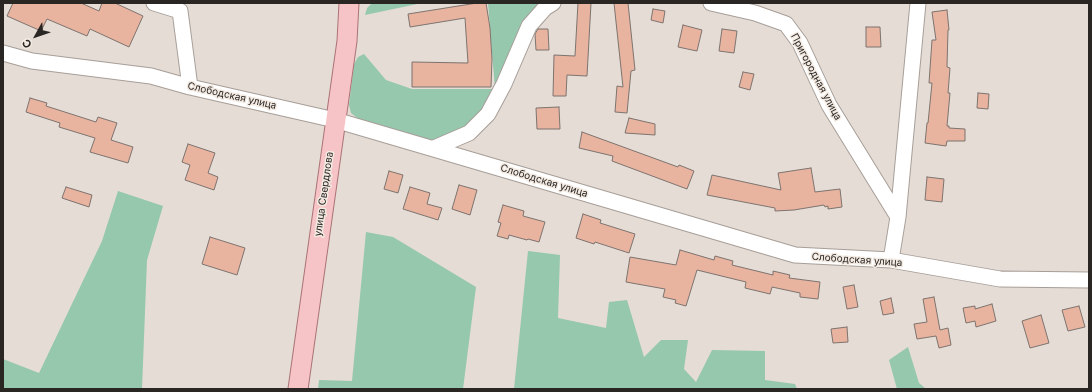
<!DOCTYPE html>
<html>
<head>
<meta charset="utf-8">
<style>
	body { margin:0 }
	#map { position:relative; width:1092px; height:392px; overflow:hidden; background:#e5dcd5; font-family:Inter,sans-serif }
	canvas { display:block }
	.frame { position:absolute; inset:0; border:4px solid #2a2624; pointer-events:none }
	.north { position:absolute; left:16px; top:16px; width:40px; height:40px; -webkit-text-stroke:3px #f3eae2; paint-order:stroke; rotate:230deg; font-size:11px; font-weight:700; line-height:16px; text-align:center; color:#2a2624 }
	.north::after { content:''; display:block; margin:auto; width:14px; height:18px; background:#2a2624; clip-path:polygon(50% 0,100% 100%,50% 72%,0 100%) }
</style>
</head>
<body>
<div id="map">
<canvas width="1092" height="392"></canvas>
<div class="frame"></div>
<div class="north">С</div>
</div>
<script>
const context = document.querySelector('canvas').getContext('2d');
context.lineJoin = 'round';
function paint(path, color) { context.fillStyle = color; context.fill(path, 'evenodd'); }
const toPath = rows => new Path2D(rows.map(r => 'M' + r).join(''));
function strokePath(path, color, width, dash) { context.strokeStyle = color; context.lineWidth = width; context.lineCap = dash ? 'butt' : 'round'; context.setLineDash(dash || []); context.stroke(path); }
function label(font, color, halo, rows, align = 'center') {
  context.font = font + ' Inter,sans-serif'; context.lineWidth = 3; context.setLineDash([]); context.textBaseline = 'middle'; context.strokeStyle = halo; context.fillStyle = color; for (const [text, x, y, turn = 0] of rows) {
    context.save(); context.translate(x, y); context.rotate((+turn || 0) * Math.PI / 180); context.textAlign = isNaN(turn) ? turn : align; if (halo) context.strokeText(text, 0, 0); context.fillText(text, 0, 0); context.restore();
  }
}
paint(toPath([
	[372,3,422,3,365,15,367,8],
	[488,3,543,3,536,7,521,29,500,84,481,112,462,130,429,143,361,121,351,113,349,105,354,64,358,57,364,54,386,80,412,89,495,89],
	[118,191,163,206,147,260,142,389,3,389,3,359,39,373,102,241],
	[366,232,393,237,476,287,463,389,318,389,319,380,352,381],
	[528,251,560,255,558,318,606,328,609,302,627,300,644,357,661,340,688,340,684,369,696,382,712,350,765,351,765,380,795,384,797,389,514,389],
	[908,347,919,383,926,389,897,389,889,360]
]), '#95c8ad');
const building = toPath([
	[13,3,81,3,99,11,102,3,115,3,143,16,129,47,90,29,87,36,47,19,41,31,7,16,13,3],
	[477,3,486,3,490,28,492,59,491,87,412,87,412,62,468,63,465,18,410,27,408,14,477,3],
	[578,3,591,3,587,76,567,75,566,96,553,96,554,55,575,56,578,3],
	[614,3,628,3,635,70,631,71,627,113,615,112,617,86,623,87,614,3],
	[653,9,665,11,663,23,651,20,653,9],
	[947,10,949,30,948,30,947,67,950,68,948,93,950,93,947,126,949,126,949,128,965,129,965,141,947,141,946,146,925,143,927,123,928,123,932,83,929,83,932,40,936,40,932,12,947,10],
	[683,25,702,30,697,51,678,47,683,25],
	[866,27,880,27,881,47,866,47,866,27],
	[538,29,548,29,549,50,536,50,535,34,538,29],
	[722,29,737,31,734,53,719,51,722,29],
	[743,72,754,74,750,90,739,87,743,72],
	[978,93,989,94,988,109,977,108,978,93],
	[30,98,47,103,46,106,96,122,98,117,117,123,111,140,133,147,128,163,90,152,95,138,59,127,60,123,26,112,30,98],
	[559,107,560,129,537,129,536,108,559,107],
	[629,118,655,124,655,135,625,133,629,118],
	[582,132,678,167,679,165,694,171,687,189,612,161,613,156,579,148,582,132],
	[188,144,215,153,208,173,218,177,214,190,185,180,190,165,182,162,188,144],
	[811,168,815,192,840,189,842,207,828,209,828,206,825,207,824,205,794,210,775,211,775,208,707,195,712,175,781,190,778,173,811,168],
	[389,171,403,175,398,193,384,189,389,171],
	[927,177,944,179,942,202,925,200,927,177],
	[459,185,477,190,470,215,452,209,459,185],
	[66,187,92,195,89,207,62,198,66,187],
	[410,187,430,193,427,204,442,208,438,220,403,209,410,187],
	[503,205,524,211,523,216,545,222,539,242,528,239,527,240,509,235,508,239,497,236,501,223,498,222,503,205],
	[583,214,601,220,600,223,635,234,629,253,595,242,594,244,576,238,583,214],
	[210,237,245,248,237,275,202,264,210,237],
	[680,250,714,260,715,256,733,261,732,265,773,275,773,271,790,275,789,278,820,282,818,299,800,297,800,293,772,287,770,294,745,288,746,282,697,270,686,306,675,303,676,300,663,297,665,289,626,282,630,257,676,265,680,250],
	[854,285,858,307,847,309,843,287,854,285],
	[934,297,940,330,948,328,951,345,939,348,936,336,917,339,914,324,927,322,923,299,934,297],
	[891,298,894,313,883,315,880,301,891,298],
	[992,304,996,321,976,327,975,321,966,323,963,308,975,306,975,309,992,304],
	[1079,306,1085,327,1068,331,1062,310,1079,306],
	[1041,315,1049,343,1030,348,1022,321,1041,315],
	[847,327,848,342,833,343,831,329,847,327]
]);
paint(building, '#e8b39f');
strokePath(building, '#7d736f', 1);
const minor = toPath([
	[154,3,180,11,190,87],
	[711,3,755,13,786,24,800,43,829,105,898,217],
	[3,53,32,61,151,76,190,87,335,120,795,255,891,260,1000,279,1089,280],
	[434,148,469,133,488,114,504,84,529,26,545,8,553,3],
	[891,260,898,217,918,3]
]);
const major = toPath([
	[298,389,347,41,349,3]
]);
strokePath(minor, '#a79e98', 17);
strokePath(major, '#ab7375', 21);
strokePath(minor, '#fff', 15);
strokePath(major, '#f6c4c6', 19);
label('10px', '#2a2624', '#f3eae2', [
	["Пригородная улица",816,77,62],
	["Слободская улица",232,96,13],
	["Слободская улица",544,181,17],
	["улица Свердлова",324,194,-82],
	["Слободская улица",857,260,4]
]);
</script>
</body>
</html>
